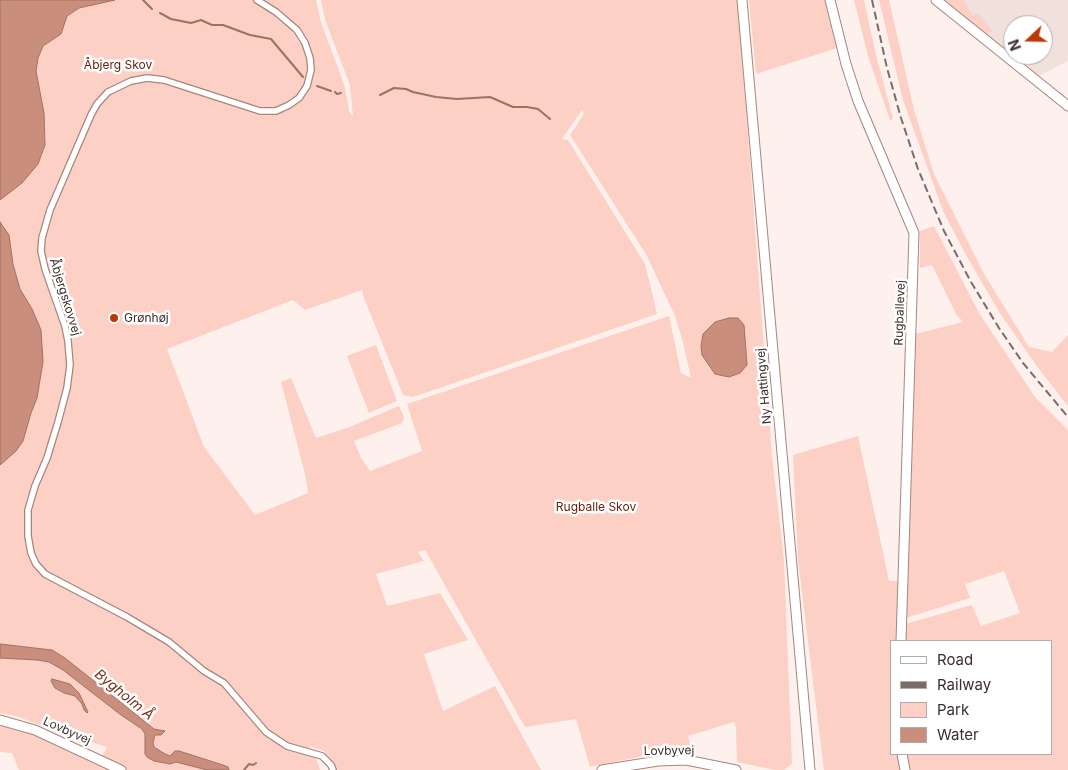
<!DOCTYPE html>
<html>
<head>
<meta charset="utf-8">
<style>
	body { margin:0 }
	#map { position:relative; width:1068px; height:770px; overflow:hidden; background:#fef0ec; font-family:Inter,sans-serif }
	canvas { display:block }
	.legend { position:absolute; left:890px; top:640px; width:162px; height:115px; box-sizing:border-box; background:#fff; border:1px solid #b1abaa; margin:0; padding:6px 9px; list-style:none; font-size:15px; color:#3b2e2b }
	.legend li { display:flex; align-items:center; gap:10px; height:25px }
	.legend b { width:25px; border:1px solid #b1abaa }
	.north { position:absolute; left:1003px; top:15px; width:50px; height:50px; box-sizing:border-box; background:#fff; border:1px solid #b1abaa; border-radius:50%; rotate:249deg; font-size:14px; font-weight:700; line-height:20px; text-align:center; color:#3b2e2b }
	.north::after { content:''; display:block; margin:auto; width:18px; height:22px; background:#bf3704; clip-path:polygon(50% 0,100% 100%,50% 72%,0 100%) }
</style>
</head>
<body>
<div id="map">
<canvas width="1068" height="770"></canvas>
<ul class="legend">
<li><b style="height:6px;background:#fff"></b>Road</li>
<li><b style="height:6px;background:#7a6c69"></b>Railway</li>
<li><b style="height:14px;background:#fcd0c4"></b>Park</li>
<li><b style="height:14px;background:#ca8e7d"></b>Water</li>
</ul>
<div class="north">N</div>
</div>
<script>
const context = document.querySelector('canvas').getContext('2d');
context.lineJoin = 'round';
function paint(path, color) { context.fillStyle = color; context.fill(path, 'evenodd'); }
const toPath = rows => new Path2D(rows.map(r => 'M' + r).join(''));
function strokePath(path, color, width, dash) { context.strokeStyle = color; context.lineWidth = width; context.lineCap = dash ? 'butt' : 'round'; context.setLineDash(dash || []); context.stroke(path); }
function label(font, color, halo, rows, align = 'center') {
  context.font = font + ' Inter,sans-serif'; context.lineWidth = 5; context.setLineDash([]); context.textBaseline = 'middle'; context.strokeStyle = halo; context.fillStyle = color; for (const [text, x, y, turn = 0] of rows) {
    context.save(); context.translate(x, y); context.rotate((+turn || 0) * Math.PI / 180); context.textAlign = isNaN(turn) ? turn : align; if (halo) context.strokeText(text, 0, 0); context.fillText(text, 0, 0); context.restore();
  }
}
paint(toPath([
	[964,0,1068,0,1068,61,1039,76,1013,55,1043,55,1043,25,1013,25,1013,55,985,34,993,30,973,17]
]), '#f1e1dc');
paint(toPath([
	[115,0,316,0,321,22,345,87,349,111,353,117,350,85,325,20,321,0,738,0,772,456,784,560,792,764,784,770,774,770,737,762,736,727,734,722,688,736,693,756,643,756,590,767,576,719,525,727,425,550,418,552,424,561,376,574,387,606,440,593,468,640,424,654,443,711,495,686,541,770,337,770,324,751,310,746,317,760,320,770,229,770,228,767,223,765,179,751,170,756,165,754,154,747,153,743,156,735,158,735,163,730,154,729,65,658,52,650,0,644,0,465,23,441,31,413,37,398,32,309,20,289,4,226,0,222,0,200,22,183,38,164,45,145,44,113,36,71,38,58,43,46,61,34,67,16,79,8],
	[582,110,584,114,570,135,647,256,675,316,683,342,691,378,681,373,669,316,407,404,422,451,370,471,361,458,354,441,402,423,404,417,399,406,347,428,316,438,291,378,281,382,306,478,308,493,255,515,204,447,167,349,293,300,305,310,362,290,364,298,403,395,413,397,657,314,645,264,568,140,562,139],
	[749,0,827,0,837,48,756,74],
	[854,0,864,0,876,55,893,119,890,120,868,56],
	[879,0,889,0,914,110,934,174,984,274,1029,347,1052,352,1068,335,1068,406,1039,369,1001,315,966,255,943,211,903,100],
	[943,0,964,0,973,16,978,14,993,31,985,34],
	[934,226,979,313,1035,397,1068,430,1068,770,908,770,906,754,1052,754,1052,641,906,640,905,624,972,605,981,626,1020,613,1004,571,965,584,970,598,906,618,915,334,963,322,956,314,932,265,920,268,920,231],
	[376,345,397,401,369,413,347,356],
	[858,436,889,581,899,581,898,641,892,641,892,754,900,754,903,770,824,770,798,560,793,455],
	[0,658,37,660,49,662,63,670,121,715,142,729,145,734,145,754,147,757,154,761,170,764,176,762,207,770,126,770,101,758,107,747,53,730,16,716,0,713],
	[52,683,79,693,88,712,84,710,82,704,75,696,64,693,55,688],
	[0,724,49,738,117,770,19,770,12,753,0,752]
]), '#fcd0c4');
const water = toPath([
	[0,0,115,0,79,8,67,16,61,34,43,46,38,58,36,71,44,113,45,145,38,164,22,183,0,200,0,0],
	[0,222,9,235,13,264,20,289,32,309,41,330,43,362,37,398,31,413,23,441,16,451,0,465,0,222],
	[729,318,738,318,744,325,747,365,740,373,729,377,715,374,702,355,701,346,703,334,715,322,729,318],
	[0,644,52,650,65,658,154,729,165,731,161,735,155,735,153,743,154,747,165,754,170,756,175,751,179,751,223,765,228,767,229,770,207,770,176,762,170,764,154,761,147,757,145,754,145,734,142,729,121,715,63,670,49,662,37,660,0,658,0,644],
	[52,679,70,684,79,693,88,712,87,713,84,710,82,704,75,696,64,693,55,688,51,681,52,679]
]);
paint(water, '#ca8e7d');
strokePath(water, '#9f7164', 1);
strokePath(toPath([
	[143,0,152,9],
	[160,13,171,19,191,23,201,20,212,25,223,25,250,35,271,39,303,77],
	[317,86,331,91],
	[335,92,337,94,341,93],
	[380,95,394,88,406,89,413,92,436,97,457,99,490,97,513,107,527,107,538,109,550,119],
	[244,770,249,764,253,765,256,763]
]), '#9f7164', 2);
const street = toPath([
	[257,0,276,12,297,30,305,43,310,58,311,70,307,86,299,98,289,105,276,111,260,111,164,80,147,78,131,81,108,92,97,104,91,115,50,210,42,238,41,251,45,269,65,326,68,341,70,365,67,388,58,422,47,458,35,486,28,510,28,536,31,553,36,564,45,574,127,617,169,642,204,671,224,683,266,732,287,746,322,756,331,765,333,770]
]);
const secondary = toPath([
	[742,0,810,770],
	[830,0,846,64,858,101,914,233,901,641],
	[936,0,1068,106],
	[0,720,35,730,121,770],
	[902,754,905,770],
	[602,770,658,761,686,760,736,770]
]);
strokePath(street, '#a5867d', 8);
strokePath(secondary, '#a5867d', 11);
strokePath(street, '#fff', 5.5);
strokePath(secondary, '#fff', 9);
strokePath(toPath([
	[872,0,887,68,901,118,918,169,944,231,971,282,999,328,1023,363,1068,417]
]), '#7a6c69', 2, [8, 4]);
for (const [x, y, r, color] of [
	[114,318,5,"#bf3704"]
]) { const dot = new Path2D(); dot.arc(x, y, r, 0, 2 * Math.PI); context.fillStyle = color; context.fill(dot); strokePath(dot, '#fff', 2); }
label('12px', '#641d07', '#fff', [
	["Åbjerg Skov",118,65],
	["Rugballe Skov",596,507]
]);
label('12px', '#3b2e2b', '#fff', [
	["Åbjergskovvej",65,297,73],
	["Rugballevej",900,313,-88],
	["Ny Hattingvej",764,386,-95],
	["Lovbyvej",67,731,24],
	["Lovbyvej",669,751,-1]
]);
label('12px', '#3b2e2b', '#fff', [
	["Grønhøj",124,318]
], 'left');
label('italic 14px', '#782f1b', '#fff', [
	["Bygholm Å",124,695,39]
]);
</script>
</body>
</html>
